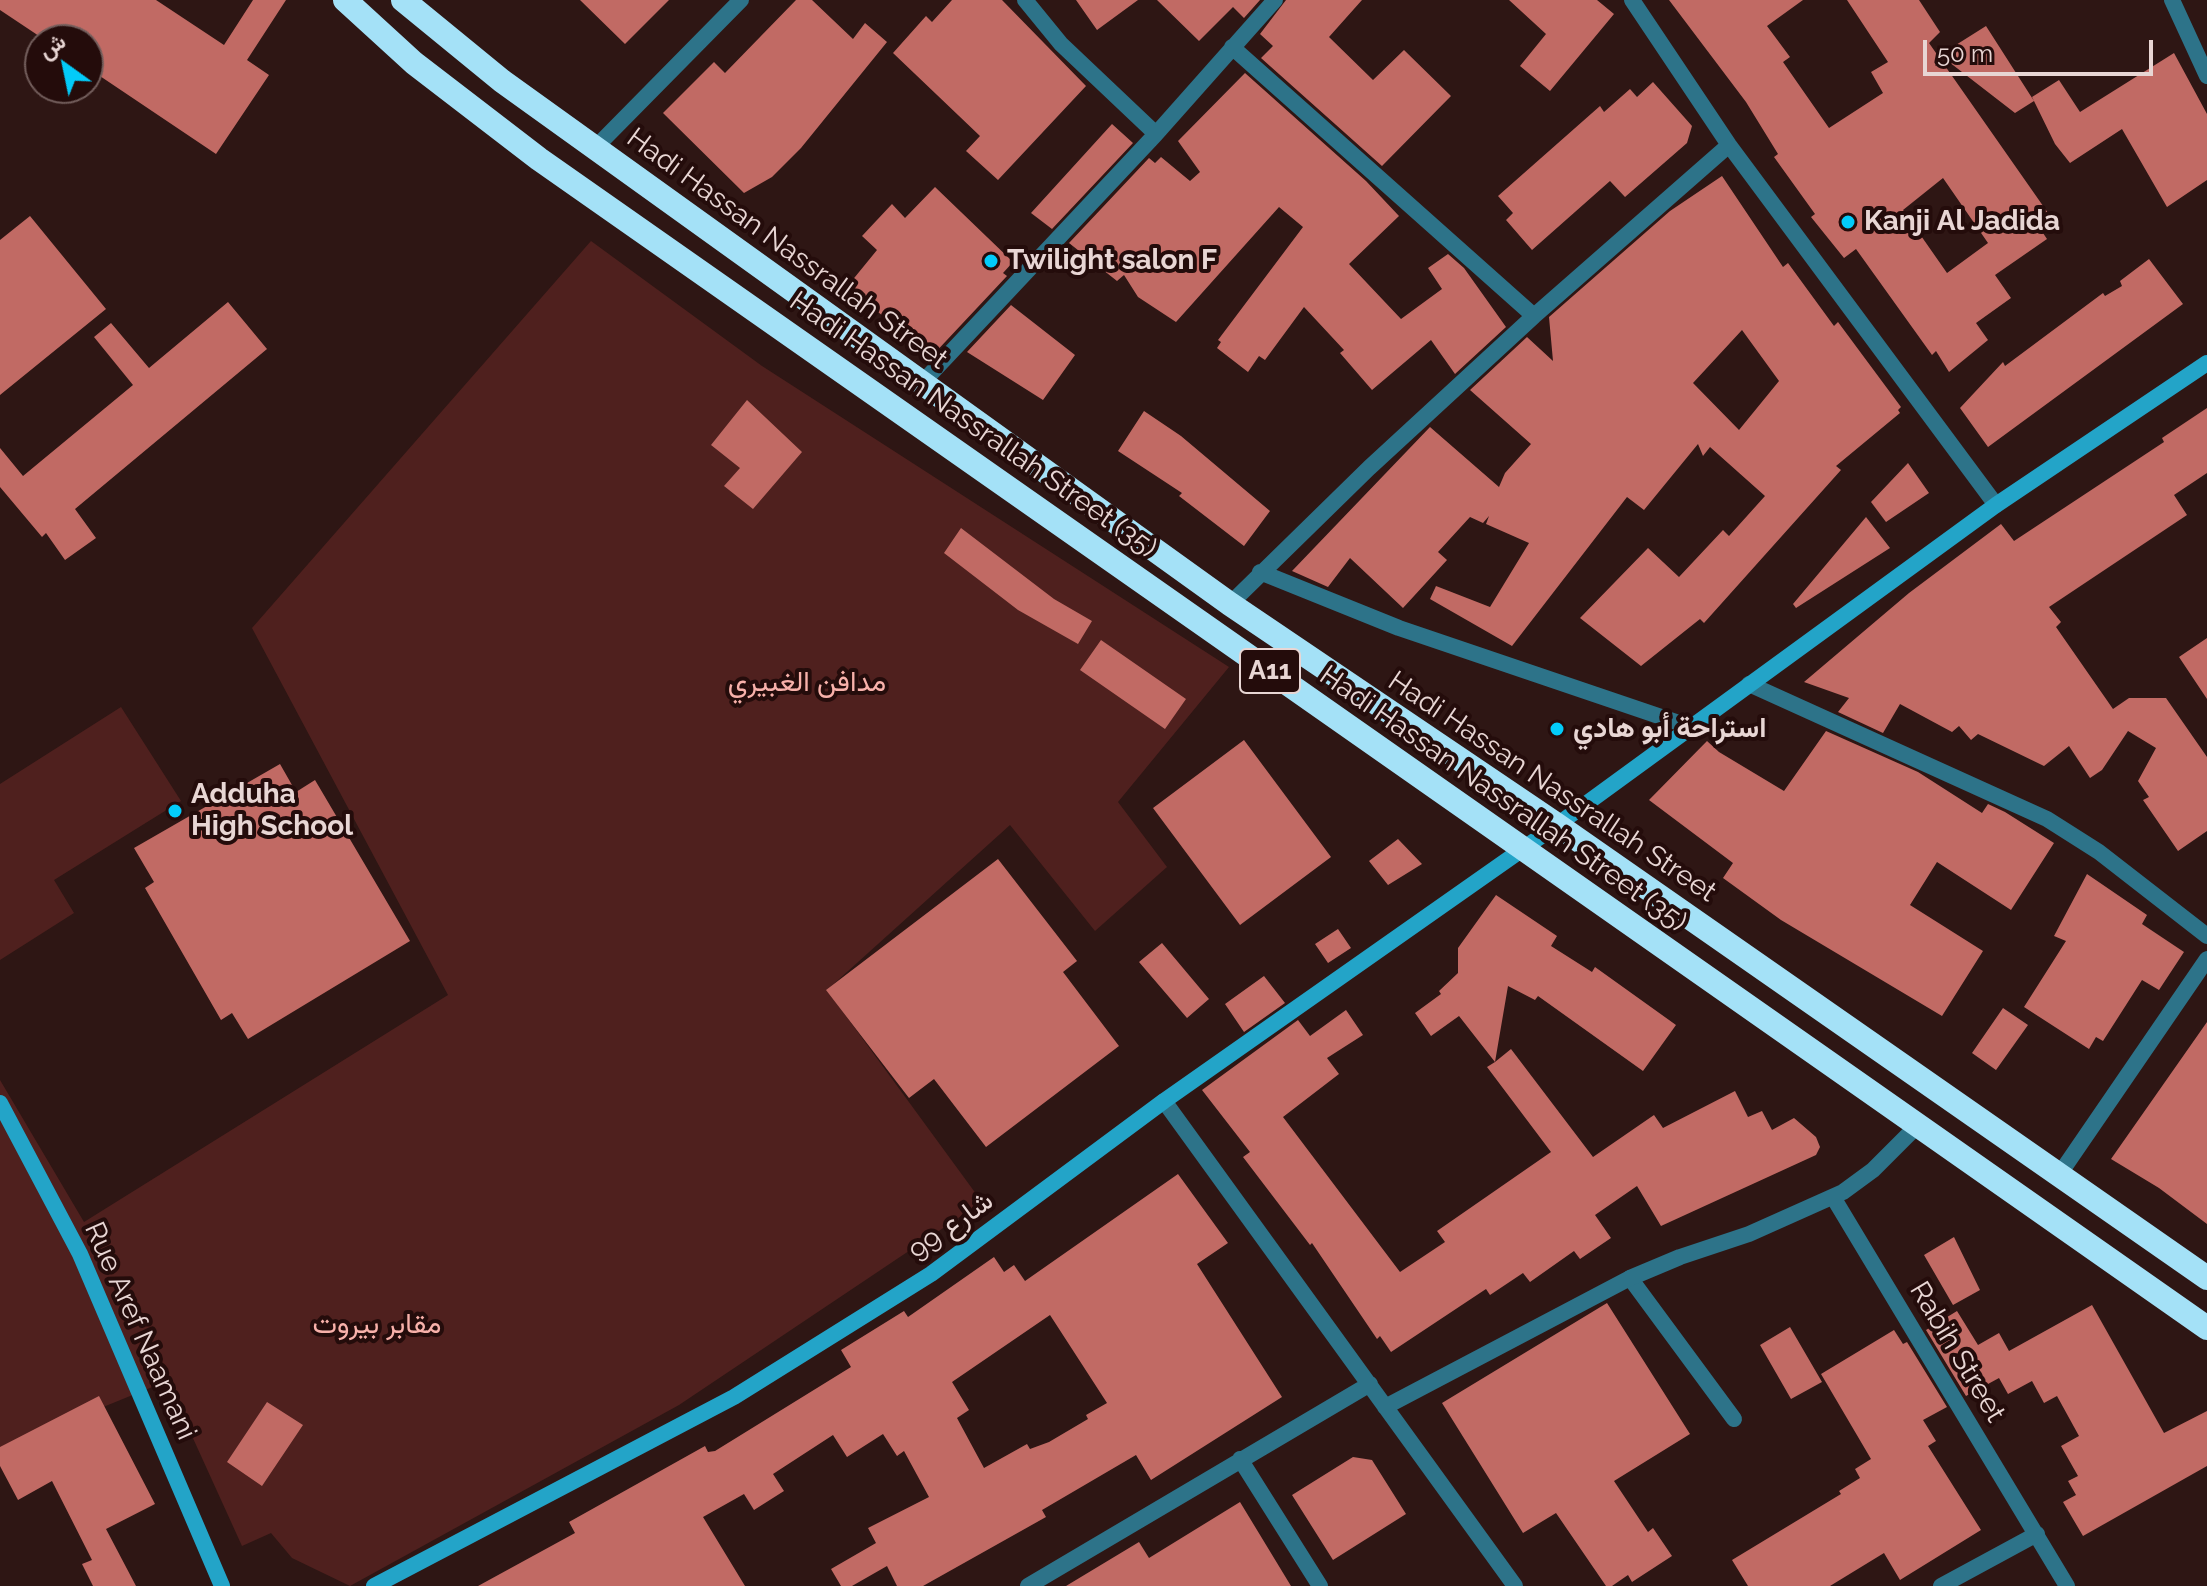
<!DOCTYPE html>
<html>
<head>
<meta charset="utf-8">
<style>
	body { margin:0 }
	#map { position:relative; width:2207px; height:1586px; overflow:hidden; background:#2e1614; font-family:Raleway,Vazirmatn,sans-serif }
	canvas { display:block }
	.north { position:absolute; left:24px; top:24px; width:80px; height:80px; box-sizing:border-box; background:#240c0b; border:2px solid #725d5b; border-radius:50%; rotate:327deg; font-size:22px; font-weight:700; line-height:32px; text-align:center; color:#e8d6d4 }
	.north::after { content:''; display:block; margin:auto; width:28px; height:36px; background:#03cbf9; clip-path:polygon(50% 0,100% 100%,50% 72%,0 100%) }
	.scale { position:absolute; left:1923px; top:40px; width:230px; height:36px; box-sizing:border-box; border:4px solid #e8d6d4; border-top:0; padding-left:10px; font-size:24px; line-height:28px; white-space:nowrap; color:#e8d6d4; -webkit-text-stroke:6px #240c0b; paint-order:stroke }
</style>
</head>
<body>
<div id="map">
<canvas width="2207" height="1586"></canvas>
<div class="north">ش</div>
<div class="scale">50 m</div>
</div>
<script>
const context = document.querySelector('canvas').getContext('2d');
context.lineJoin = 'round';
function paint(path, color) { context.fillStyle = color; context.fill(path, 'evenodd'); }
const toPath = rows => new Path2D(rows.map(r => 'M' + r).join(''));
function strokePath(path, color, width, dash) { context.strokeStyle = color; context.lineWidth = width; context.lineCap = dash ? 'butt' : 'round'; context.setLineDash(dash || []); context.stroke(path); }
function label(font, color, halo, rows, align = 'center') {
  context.font = font + ' Raleway,Vazirmatn,sans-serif'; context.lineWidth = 8; context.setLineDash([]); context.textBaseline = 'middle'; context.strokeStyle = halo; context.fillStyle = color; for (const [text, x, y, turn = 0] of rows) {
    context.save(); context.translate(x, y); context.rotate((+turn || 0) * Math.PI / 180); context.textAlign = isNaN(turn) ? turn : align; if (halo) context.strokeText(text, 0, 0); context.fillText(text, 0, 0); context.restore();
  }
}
paint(toPath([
	[591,241,762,366,1229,667,1118,802,1167,867,1095,931,1010,825,827,990,982,1202,679,1405,350,1586,292,1558,271,1533,242,1546,167,1381,0,1449,0,1080,84,1222,448,995,252,628],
	[121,707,181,801,54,880,74,913,0,960,0,784]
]), '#4f201e');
paint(toPath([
	[0,0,156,0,224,45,253,0,286,0,247,60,269,75,216,154,88,68,88,40,45,40,0,10],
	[580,0,669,0,625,44],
	[796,0,812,0,853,39,865,23,887,42,801,148,772,177,744,193,663,113,714,62,725,73],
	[952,0,1002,0,1086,86,998,180,966,151,980,136,893,53,926,16,932,22],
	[1076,0,1138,0,1097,30],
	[1157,0,1260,0,1244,18,1233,7,1199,41],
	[1286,0,1362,0,1329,37,1373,80,1404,50,1451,96,1382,166,1261,58,1273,46,1260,34],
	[1509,0,1597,0,1614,14,1550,91,1520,66,1546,34],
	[1669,0,1803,0,1767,26,1790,57,1783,62,1829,128,1883,93,1871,72,1888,62,1847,0,1919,0,1940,32,1929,43,2048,213,2041,218,2047,227,2041,230,2047,239,1995,275,2011,298,1976,323,1988,340,1949,372,1936,351,1932,355,1856,249,1844,258,1811,217,1815,214,1774,157,1778,154,1746,102],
	[1943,178,1988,243,1947,273,1903,210],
	[1986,26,2034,101,2032,97,2059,80,2080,112,2174,53,2207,114,2207,180,2167,207,2122,129,2070,163,2055,144,2034,101,2015,113,1940,55],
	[1245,73,1366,181,1399,216,1349,264,1401,319,1442,289,1428,268,1448,254,1464,268,1506,327,1455,374,1431,340,1372,390,1340,353,1344,350,1304,307,1265,360,1259,356,1248,372,1217,348,1221,342,1218,340,1303,227,1279,207,1176,322,1138,297,1124,275,1117,281,1069,243,1149,158,1155,163,1161,157,1190,181,1200,172,1178,141],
	[1653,82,1692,126,1687,143,1625,197,1610,181,1532,250,1506,220,1513,213,1498,196,1600,106,1604,112,1630,89,1637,97],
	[1112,124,1133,143,1052,229,1031,213],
	[1722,176,1783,267,1788,263,1834,326,1838,322,1901,407,1898,410,1900,413,1836,466,1841,470,1704,623,1700,619,1641,666,1580,618,1648,548,1679,577,1723,530,1729,536,1765,496,1710,447,1703,456,1698,444,1644,510,1627,497,1512,646,1430,599,1436,586,1490,607,1529,543,1486,524,1489,516,1483,523,1470,517,1438,552,1447,560,1403,608,1350,558,1328,587,1292,571,1430,427,1499,487,1505,473,1531,444,1470,390,1527,337,1553,361,1549,317,1670,211],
	[1742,330,1779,381,1739,430,1693,383],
	[935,187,1013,262,1003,273,1007,276,931,357,903,331,846,288,877,250,862,236,892,204,905,218],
	[30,216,106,309,0,395,0,240],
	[2149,259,2183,304,1988,447,1960,408,2003,362,2005,366,2103,293,2105,296,2122,286,2120,281],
	[228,302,267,349,75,509,96,538,65,560,46,533,42,537,0,487,0,448,23,476,133,385,94,337,111,323,149,368],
	[1011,305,1075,355,1043,400,967,352],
	[747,400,802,452,753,509,724,486,740,468,711,445],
	[2207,408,2207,473,2174,495,2187,515,2049,607,2061,622,2056,627,2113,709,2129,698,2166,698,2207,757,2207,831,2178,851,2143,800,2149,797,2138,781,2156,748,2128,731,2102,770,2090,778,2069,746,2044,766,1978,734,1971,740,1959,726,1952,732,1900,704,1883,733,1838,712,1849,698,1804,682,1909,593,2001,524,2014,541,2164,442,2162,438],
	[1144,411,1181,436,1270,511,1244,546,1179,496,1182,493,1118,451],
	[1908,463,1929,493,1886,522,1871,502],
	[1866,517,1890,548,1796,608,1793,604],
	[961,528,1054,599,1092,621,1078,644,1018,610,944,553],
	[2207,638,2207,699,2179,657],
	[1101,640,1186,699,1165,729,1080,670],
	[1826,731,1918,772,1982,813,1988,804,2005,812,2054,843,2011,910,1937,862,1910,905,1983,951,1942,1016,1781,920,1723,878,1733,863,1649,800,1707,741,1719,752,1784,791],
	[1244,740,1331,857,1240,925,1153,808],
	[280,764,296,792,315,780,410,941,248,1039,232,1013,221,1020,145,888,154,882,134,848],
	[1398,839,1422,864,1388,885,1369,861],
	[998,859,1077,961,1063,972,1119,1046,986,1147,934,1079,909,1098,826,990],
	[2087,874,2147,915,2142,924,2184,952,2159,990,2142,980,2103,1041,2096,1037,2089,1049,2024,1007,2066,941,2054,936],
	[1496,895,1557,936,1551,946,1592,972,1595,967,1676,1025,1643,1071,1538,996,1535,1000,1508,986,1495,1062,1511,1049,1593,1157,1654,1115,1663,1128,1735,1091,1748,1117,1762,1111,1772,1130,1794,1118,1816,1137,1820,1147,1816,1155,1661,1226,1637,1186,1595,1215,1611,1238,1580,1259,1574,1251,1530,1282,1523,1273,1490,1295,1486,1289,1391,1352,1380,1336,1377,1339,1312,1243,1310,1245,1243,1157,1250,1152,1202,1090,1298,1020,1310,1036,1346,1010,1363,1035,1327,1058,1339,1074,1283,1117,1400,1272,1445,1242,1437,1231,1551,1152,1487,1067,1495,1062,1459,1016,1431,1036,1415,1013,1441,994,1439,991,1458,973,1458,948],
	[1338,929,1351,948,1328,963,1315,944],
	[1162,943,1209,999,1187,1018,1139,962],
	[1264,976,1285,1003,1244,1032,1225,1004],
	[2003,1008,2028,1025,1996,1070,1972,1053],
	[2207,1022,2207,1224,2159,1188,2111,1159],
	[1178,1174,1228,1243,1197,1264,1282,1397,1151,1480,1136,1455,1042,1510,1046,1517,923,1586,897,1586,887,1566,852,1586,841,1586,831,1569,876,1543,868,1528,929,1497,904,1451,897,1456,883,1434,847,1457,833,1435,773,1474,784,1491,754,1510,744,1494,703,1517,745,1586,478,1586,575,1533,569,1522,705,1446,708,1452,715,1451,851,1367,841,1350,904,1311,908,1317,994,1257,1004,1272,1014,1265,1025,1281],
	[1050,1315,1107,1403,1086,1415,1088,1419,1049,1442,1030,1449,1027,1444,984,1468,957,1418,969,1410,952,1382],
	[1954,1237,1980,1290,1953,1305,1924,1255],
	[1607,1303,1690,1434,1614,1481,1648,1532,1653,1528,1672,1556,1632,1582,1628,1575,1612,1586,1606,1586,1556,1513,1523,1533,1442,1403],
	[2092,1305,2164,1433,2207,1411,2207,1466,2083,1536,2063,1502,2076,1495,2068,1481,2078,1476,2061,1446,2079,1436,2057,1396,2044,1403,2032,1381,2008,1394,1999,1378,1966,1396,1926,1330,1957,1311,1978,1345,1999,1333,2009,1351],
	[1790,1327,1822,1382,1791,1399,1760,1345],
	[1894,1330,1903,1344,1907,1342,1947,1407,1923,1420,1936,1441,1928,1446,1981,1530,1900,1580,1884,1553,1830,1586,1748,1586,1732,1560,1841,1494,1839,1491,1860,1478,1855,1469,1871,1459,1821,1374],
	[99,1396,155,1504,106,1529,136,1586,93,1586,82,1564,92,1560,52,1481,18,1500,0,1466,0,1447],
	[267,1402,303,1425,262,1486,227,1462],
	[1353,1457,1372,1460,1406,1514,1333,1560,1292,1495],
	[1240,1502,1291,1586,1066,1586,1139,1542,1149,1558]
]), '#c16a64');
strokePath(toPath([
	[1630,1278,1734,1419]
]), '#2d7389', 16);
strokePath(toPath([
	[1025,0,1061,44,1156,134],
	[1632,0,1729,145,1996,505],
	[2172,0,2207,76],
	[1232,47,1534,316],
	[595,148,741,0],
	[922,383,1156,134,1275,0],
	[1260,572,1399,628,1688,726],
	[1230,604,1369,468,1534,316,1729,145],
	[1749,684,2047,819,2099,852,2207,936],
	[1164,1101,1515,1586],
	[2059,1175,2207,959],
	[1833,1197,2067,1586],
	[1385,1407,1630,1278,1680,1257,1749,1234,1843,1192,1873,1170,1916,1127],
	[1240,1459,1320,1586],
	[1028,1586,1370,1384],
	[1941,1586,2037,1534]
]), '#2d7389', 16);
strokePath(toPath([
	[0,1103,80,1254,222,1586],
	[374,1586,734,1397,931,1274,1164,1101,1557,825,1996,505,2207,363]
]), '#23a4c8', 16);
strokePath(toPath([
	[345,0,414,63,539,159,2207,1328],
	[403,0,502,81,1230,604,1557,825,2207,1278]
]), '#a4e1f7', 24);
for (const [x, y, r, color] of [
	[1848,222,8,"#03cbf9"],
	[991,261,8,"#03cbf9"],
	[1557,729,8,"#03cbf9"],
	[175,811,8,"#03cbf9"]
]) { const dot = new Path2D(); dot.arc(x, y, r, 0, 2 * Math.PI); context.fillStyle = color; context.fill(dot); strokePath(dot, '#240c0b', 3); }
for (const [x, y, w] of [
	[1270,671,60]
]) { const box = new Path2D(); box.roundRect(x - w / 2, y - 22, w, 44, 6); context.fillStyle = '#240c0b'; context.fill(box); strokePath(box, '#e8d6d4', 2); }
label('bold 26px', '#e8d6d4', null, [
	["A11",1270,671]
]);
label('bold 28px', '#e8d6d4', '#240c0b', [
	["Kanji Al Jadida",1864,222],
	["Twilight salon F",1007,261],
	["استراحة أبو هادي",1573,729],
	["Adduha",191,795],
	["High School",191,827]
], 'left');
label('28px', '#e8d6d4', '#240c0b', [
	["Hadi Hassan Nassrallah Street",787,249,36],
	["Hadi Hassan Nassrallah Street (35)",973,425,35],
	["Hadi Hassan Nassrallah Street",1552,787,34],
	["Hadi Hassan Nassrallah Street (35)",1503,799,35],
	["شارع 99",951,1226,-36],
	["Rue Aref Naamani",140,1331,66],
	["Rabih Street",1957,1352,59]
]);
label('28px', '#f8b1aa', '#240c0b', [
	["مدافن الغبيري",807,683],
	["مقابر بيروت",377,1325]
]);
</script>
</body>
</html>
